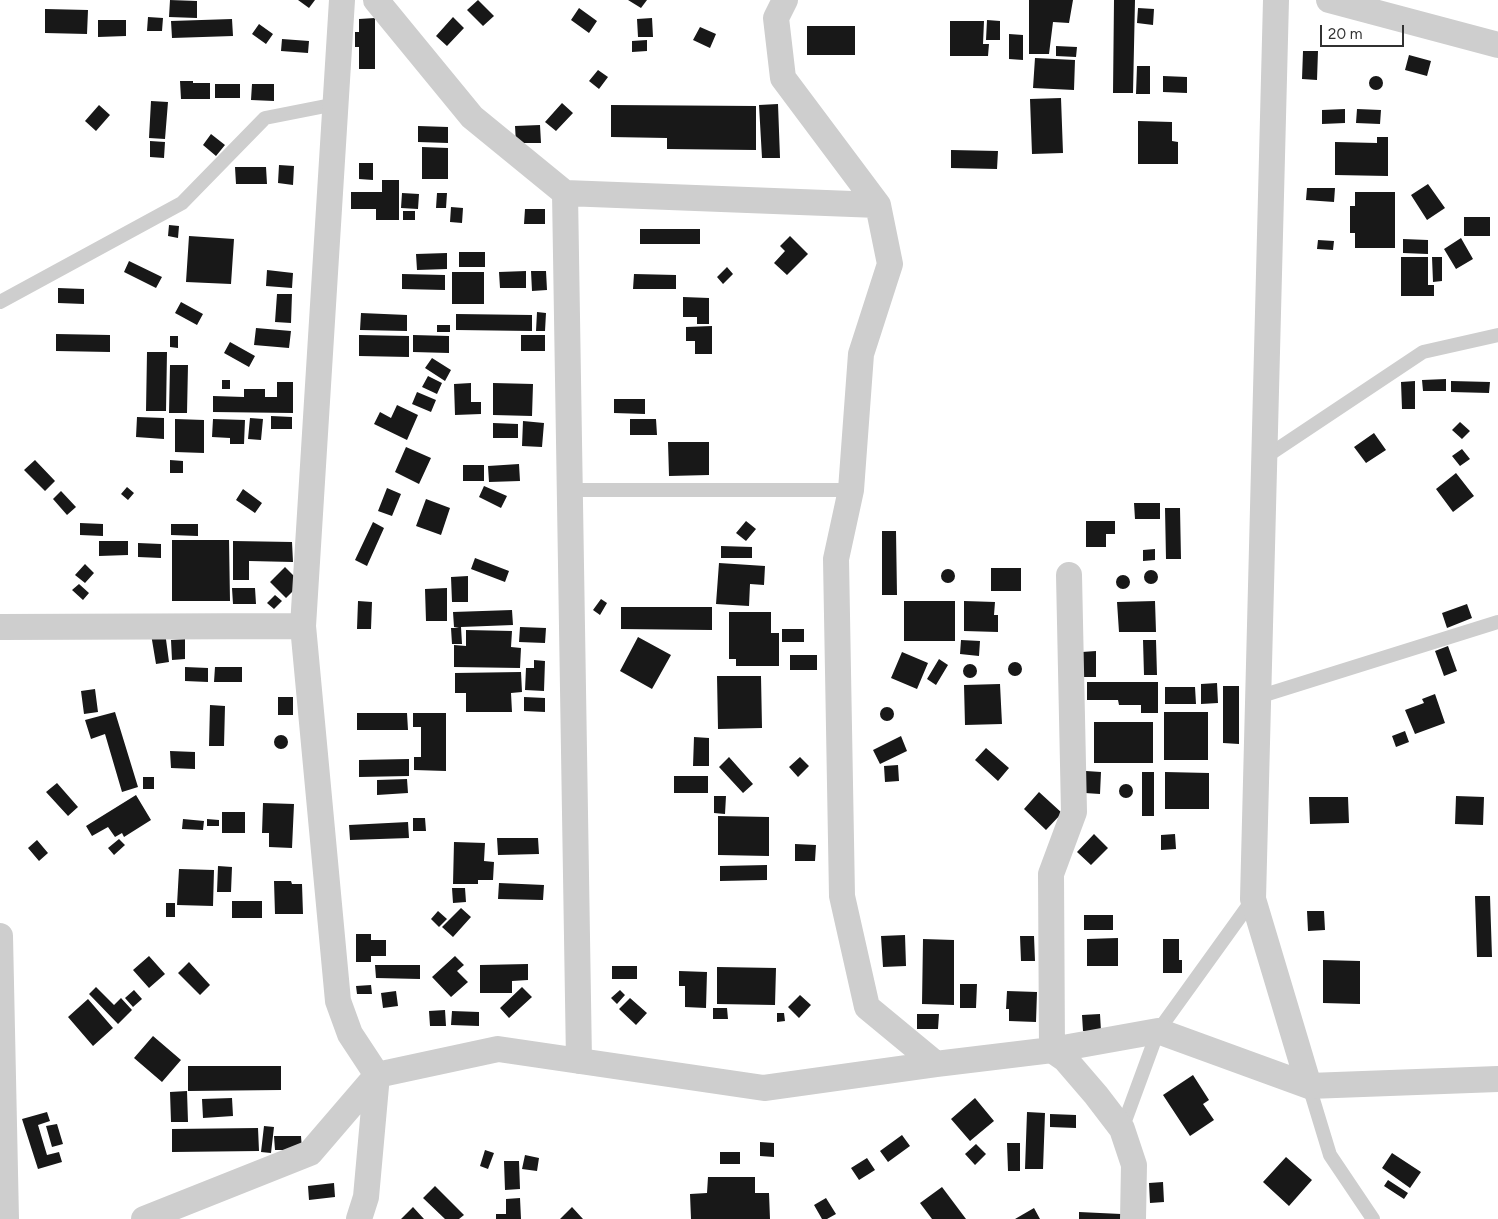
<!DOCTYPE html>
<html>
<head>
<meta charset="utf-8">
<style>
	body { margin:0 }
	#map { position:relative; width:1498px; height:1219px; overflow:hidden; background:#fff; font-family:Figtree,sans-serif }
	canvas { display:block }
	.scale { position:absolute; left:1320px; top:25px; width:84px; height:22px; box-sizing:border-box; border:2px solid #313131; border-top:0; padding-left:6px; font-size:15px; line-height:18px; white-space:nowrap; color:#313131; -webkit-text-stroke:4px #fff; paint-order:stroke }
</style>
</head>
<body>
<div id="map">
<canvas width="1498" height="1219"></canvas>
<div class="scale">20 m</div>
</div>
<script>
const context = document.querySelector('canvas').getContext('2d');
context.lineJoin = 'round';
function paint(path, color) { context.fillStyle = color; context.fill(path, 'evenodd'); }
const toPath = rows => new Path2D(rows.map(r => 'M' + r).join(''));
function strokePath(path, color, width, dash) { context.strokeStyle = color; context.lineWidth = width; context.lineCap = dash ? 'butt' : 'round'; context.setLineDash(dash || []); context.stroke(path); }
paint(toPath([
	[170,0,197,1,197,18,169,17],
	[298,0,315,0,309,8],
	[478,0,494,16,483,26,467,10],
	[628,0,647,0,641,8],
	[1029,0,1073,0,1069,23,1053,22,1049,54,1029,54],
	[1114,0,1135,0,1133,93,1113,93],
	[579,8,597,21,589,33,571,20],
	[1138,8,1154,9,1153,25,1137,23],
	[45,9,88,10,87,34,45,33],
	[148,17,163,18,162,31,147,31],
	[453,17,464,28,447,46,436,36],
	[375,18,375,69,359,69,359,47,355,47,355,32,359,32,359,19],
	[652,18,653,37,638,37,637,19],
	[232,19,233,36,172,38,171,21],
	[98,20,126,20,126,36,98,37],
	[987,20,1000,21,1000,40,986,40],
	[950,21,984,21,983,44,989,44,988,56,950,56],
	[259,24,273,34,266,44,252,34],
	[807,26,855,26,855,55,807,55],
	[700,27,716,34,710,48,693,40],
	[1009,34,1023,35,1023,60,1009,59],
	[282,39,309,41,308,53,281,51],
	[647,40,647,51,632,52,632,41],
	[1056,46,1077,47,1076,57,1056,56],
	[1303,51,1318,51,1317,80,1302,79],
	[1409,55,1431,61,1427,76,1405,70],
	[1035,58,1075,60,1074,90,1033,88],
	[1137,66,1150,66,1150,94,1136,94],
	[598,70,608,77,599,89,589,81],
	'1369 83a7 7 0 1 1 14 0a7 7 0 1 1-14 0Z',
	[1163,76,1187,77,1187,93,1163,92],
	[180,81,193,81,193,83,210,83,210,99,181,99],
	[215,84,240,84,240,98,215,98],
	[252,84,274,84,274,101,251,100],
	[1061,98,1063,153,1032,154,1030,99],
	[151,101,168,102,165,139,149,138],
	[562,103,573,113,556,131,545,122],
	[778,104,780,158,762,158,759,105],
	[99,105,110,115,96,131,85,121],
	[611,105,756,106,756,150,667,149,667,138,611,137],
	[1345,109,1345,123,1322,124,1322,110],
	[1357,109,1381,110,1380,124,1356,123],
	[1138,121,1172,122,1172,141,1178,142,1178,164,1138,164],
	[540,125,541,143,516,143,515,126],
	[418,126,448,127,448,143,418,142],
	[211,134,225,145,216,156,203,145],
	[1377,137,1388,137,1388,176,1335,175,1335,142,1377,143],
	[150,141,165,142,164,158,150,157],
	[422,147,448,148,448,179,422,179],
	[951,150,998,151,997,169,951,168],
	[359,163,373,163,373,180,359,179],
	[279,165,294,166,293,185,278,183],
	[235,167,266,167,267,184,236,184],
	[382,180,399,180,399,220,376,220,376,209,351,209,351,192,382,192],
	[1428,184,1445,208,1427,220,1411,195],
	[1307,188,1335,188,1334,202,1306,200],
	[1355,192,1395,192,1395,248,1355,248,1355,233,1350,233,1350,206,1355,206],
	[402,193,419,194,418,209,401,208],
	[437,193,447,193,446,208,436,208],
	[451,207,463,208,462,223,450,222],
	[525,209,545,209,545,224,524,224],
	[403,211,415,211,415,220,403,220],
	[1464,217,1490,217,1490,236,1464,236],
	[169,225,179,226,178,238,168,236],
	[640,229,700,229,700,244,640,244],
	[189,236,234,239,231,284,186,282],
	[790,236,808,254,787,275,774,263,785,251,780,246],
	[1461,238,1473,259,1456,269,1444,249],
	[1403,239,1428,240,1428,254,1403,253],
	[1318,240,1334,241,1333,250,1317,249],
	[459,252,485,252,485,267,459,267],
	[447,253,447,269,417,270,416,254],
	[1401,257,1428,257,1428,285,1434,285,1434,296,1401,296],
	[1432,257,1442,257,1442,281,1433,282],
	[129,261,162,277,156,288,124,272],
	[727,267,733,274,723,284,717,277],
	[267,270,293,273,292,288,266,286],
	[526,271,526,288,500,288,499,272],
	[531,271,546,271,547,290,532,291],
	[452,272,484,272,484,304,452,304],
	[402,274,445,275,445,290,402,289],
	[634,274,676,275,676,289,633,289],
	[58,288,84,289,84,304,58,303],
	[277,294,292,294,291,323,275,322],
	[683,297,709,298,709,324,697,324,697,317,683,317],
	[181,302,203,314,197,325,175,313],
	[537,312,546,313,545,331,536,331],
	[361,313,407,315,407,331,360,330],
	[456,314,532,315,532,331,456,330],
	[437,325,450,325,450,332,437,332],
	[712,326,712,354,695,354,695,341,686,341,686,327],
	[256,328,291,331,289,348,254,345],
	[56,334,110,335,110,352,56,351],
	[359,335,409,336,409,357,359,356],
	[413,335,449,336,449,353,413,352],
	[521,335,545,335,545,351,521,351],
	[170,336,178,336,178,348,170,347],
	[230,342,255,356,249,367,224,353],
	[147,352,167,352,166,411,146,411],
	[432,358,451,370,445,381,425,368],
	[170,365,188,365,187,413,169,413],
	[428,376,442,383,437,394,422,387],
	[1446,379,1446,391,1423,391,1422,380],
	[222,380,230,380,230,389,222,389],
	[1415,381,1415,409,1402,409,1401,382],
	[1451,381,1490,382,1489,393,1451,392],
	[277,382,293,382,293,413,213,412,213,396,244,397,244,389,265,389,265,397,277,397],
	[471,383,471,402,481,402,481,414,455,415,454,384],
	[493,383,533,384,532,416,493,415],
	[417,392,436,400,431,412,412,404],
	[614,399,645,399,645,414,614,413],
	[397,405,418,415,407,440,374,424,380,412,391,418],
	[271,416,292,417,292,429,271,429],
	[137,417,164,418,164,439,136,437],
	[250,418,263,419,261,440,248,439],
	[175,419,204,420,204,453,175,452],
	[213,419,245,420,244,444,230,444,230,438,212,437],
	[630,419,656,419,657,435,630,435],
	[523,421,544,423,542,447,522,446],
	[1460,422,1470,431,1462,439,1452,430],
	[493,423,518,424,518,438,493,438],
	[1374,433,1386,450,1366,463,1354,447],
	[668,442,709,442,709,475,669,476],
	[406,447,431,458,419,484,395,472],
	[1462,449,1470,459,1460,466,1452,456],
	[35,460,55,481,45,491,24,470],
	[170,460,183,461,183,473,170,473],
	[519,464,520,481,489,482,488,466],
	[463,465,484,465,484,481,463,481],
	[1456,473,1474,496,1453,512,1436,489],
	[484,486,507,496,501,508,479,497],
	[127,487,134,493,128,500,121,494],
	[387,488,401,494,392,516,378,511],
	[243,489,262,503,255,513,236,500],
	[61,491,76,507,67,515,53,499],
	[426,499,450,508,441,535,416,526],
	[1134,503,1160,503,1160,519,1135,519],
	[1165,508,1180,508,1181,559,1166,559],
	[746,521,756,529,746,541,736,533],
	[1086,521,1115,521,1115,534,1106,534,1106,547,1086,547],
	[373,522,384,528,367,566,355,560],
	[80,523,103,524,103,536,80,535],
	[171,524,198,524,198,536,171,535],
	[882,531,896,531,897,595,882,595],
	[172,540,229,540,230,601,172,601],
	[99,541,128,541,128,555,99,556],
	[233,541,292,542,293,562,249,561,249,580,233,580],
	[138,543,161,544,161,558,138,557],
	[721,546,752,547,752,558,721,558],
	[1155,549,1155,560,1143,561,1143,550],
	[475,558,509,571,505,582,471,569],
	[719,563,765,566,764,585,750,584,749,606,716,604],
	[85,564,94,573,85,583,75,575],
	[285,567,297,579,298,586,286,598,270,582],
	[991,568,1021,568,1021,591,991,591],
	'941 576a7 7 0 1 1 14 0a7 7 0 1 1-14 0Z',
	'1144 577a7 7 0 1 1 14 0a7 7 0 1 1-14 0Z',
	'1116 582a7 7 0 1 1 14 0a7 7 0 1 1-14 0Z',
	[468,576,468,602,452,602,451,577],
	[79,584,89,593,83,600,72,590],
	[232,588,255,588,256,604,233,604],
	[447,588,447,621,426,621,425,589],
	[275,595,282,601,274,609,267,603],
	[601,599,607,603,600,615,593,610],
	[358,601,372,602,371,629,357,629],
	[904,601,955,601,955,641,904,641],
	[964,601,995,602,994,615,998,615,998,632,964,631],
	[1155,601,1156,632,1119,632,1117,602],
	[1467,604,1472,618,1447,628,1442,613],
	[621,607,712,607,712,630,621,629],
	[512,610,513,625,461,627,462,644,452,644,451,628,459,628,454,627,453,612],
	[729,612,771,612,771,633,779,633,779,666,736,666,736,659,729,659],
	[520,627,546,628,545,643,519,642],
	[782,629,804,629,804,642,782,642],
	[466,630,512,631,511,647,521,648,520,668,454,667,454,645,466,646],
	[165,632,169,662,156,664,151,634],
	[638,637,671,655,652,689,620,671],
	[185,639,185,659,172,660,171,640],
	[961,640,980,641,979,656,960,654],
	[1143,640,1156,640,1157,675,1144,675],
	[1448,646,1457,671,1444,676,1435,651],
	[1096,651,1096,677,1083,677,1082,652],
	[902,652,928,663,917,689,891,678],
	[790,655,817,655,817,670,790,670],
	[939,659,948,665,936,685,927,679],
	[534,660,545,661,544,691,525,690,526,668,534,668],
	'1008 669a7 7 0 1 1 14 0a7 7 0 1 1-14 0Z',
	'963 671a7 7 0 1 1 14 0a7 7 0 1 1-14 0Z',
	[185,667,208,668,208,682,185,681],
	[215,667,242,667,242,682,214,682],
	[521,672,522,692,511,693,512,712,466,712,466,693,455,693,455,673],
	[717,676,761,676,762,728,718,729],
	[1087,682,1158,682,1158,713,1141,713,1141,705,1119,705,1118,700,1087,700],
	[1217,683,1218,703,1201,704,1201,684],
	[1000,684,1002,724,965,725,964,685],
	[1223,686,1239,686,1239,744,1223,743],
	[1165,687,1195,687,1196,704,1165,704],
	[95,689,98,712,84,714,81,691],
	[1435,694,1445,723,1415,734,1405,710,1424,703,1422,699],
	[278,697,293,697,293,715,278,715],
	[524,697,545,698,545,712,524,711],
	[210,705,225,706,224,746,209,746],
	'880 714a7 7 0 1 1 14 0a7 7 0 1 1-14 0Z',
	[115,712,138,787,122,792,105,734,91,739,85,720],
	[1164,712,1208,712,1208,760,1164,760],
	[357,713,407,713,408,730,357,730],
	[413,713,446,713,446,771,414,770,414,757,421,757,421,727,413,727],
	[1094,722,1153,722,1153,763,1094,763],
	[1405,731,1409,742,1396,747,1392,736],
	'274 742a7 7 0 1 1 14 0a7 7 0 1 1-14 0Z',
	[901,736,907,751,880,764,873,750],
	[694,737,709,738,709,766,693,766],
	[986,748,1009,768,998,781,975,760],
	[170,751,195,752,195,769,171,768],
	[729,757,753,784,743,793,719,767],
	[800,757,809,766,798,777,789,767],
	[409,759,409,776,359,777,359,760],
	[898,765,899,781,885,782,884,766],
	[1086,771,1101,772,1100,794,1085,793],
	[1142,772,1154,772,1154,816,1142,816],
	[1165,772,1209,773,1209,809,1165,809],
	[674,776,708,776,708,793,674,793],
	[143,777,154,777,154,789,143,789],
	[407,779,408,793,377,795,377,780],
	[57,783,78,807,68,816,46,792],
	'1119 791a7 7 0 1 1 14 0a7 7 0 1 1-14 0Z',
	[1039,792,1062,813,1046,830,1024,809],
	[136,795,151,820,124,837,122,833,115,837,108,827,92,836,86,826],
	[714,796,726,796,725,814,714,813],
	[1456,796,1484,797,1483,825,1455,824],
	[1309,797,1348,797,1349,823,1310,824],
	[263,803,294,804,292,848,269,847,269,833,262,833],
	[222,812,245,812,245,833,222,833],
	[718,816,769,817,769,856,718,855],
	[413,818,425,818,426,831,413,831],
	[183,819,204,821,203,830,182,829],
	[207,819,219,820,219,826,207,826],
	[408,822,409,838,350,840,349,825],
	[1094,834,1108,848,1091,865,1077,852],
	[1175,834,1176,849,1161,850,1161,835],
	[497,838,538,838,539,854,498,855],
	[119,839,125,845,114,855,108,848],
	[37,840,48,853,39,861,28,848],
	[454,842,485,843,484,861,494,862,493,880,478,880,478,884,453,884],
	[795,844,816,845,815,861,795,861],
	[767,865,767,880,720,881,720,866],
	[218,866,232,867,231,892,217,892],
	[179,869,214,870,213,906,177,905],
	[274,881,291,881,292,884,302,884,303,914,275,914],
	[499,883,544,885,543,900,498,899],
	[452,888,465,888,466,902,453,903],
	[1475,896,1490,896,1492,957,1477,957],
	[232,901,262,901,262,918,232,918],
	[166,903,175,903,175,917,166,917],
	[461,908,471,917,453,937,442,927],
	[438,911,447,919,439,927,431,919],
	[1307,911,1324,911,1325,930,1308,931],
	[1084,915,1113,915,1113,930,1084,930],
	[356,934,371,934,371,940,386,940,386,956,371,956,371,962,356,962],
	[905,935,906,966,883,967,881,936],
	[1020,936,1034,936,1035,961,1021,961],
	[1118,938,1118,966,1087,966,1087,939],
	[923,939,954,940,954,1005,922,1004],
	[1163,939,1179,939,1179,960,1182,960,1182,973,1163,973],
	[149,956,165,974,149,988,133,970],
	[455,956,464,965,457,971,468,982,451,997,432,977],
	[1323,960,1360,961,1360,1004,1323,1003],
	[189,962,210,985,200,995,178,973],
	[528,964,528,980,512,981,512,993,480,993,480,965],
	[375,965,420,965,420,979,376,978],
	[612,966,637,966,637,979,612,979],
	[717,967,776,968,775,1005,717,1004],
	[679,971,707,972,706,1008,685,1007,685,986,679,986],
	[960,984,977,984,976,1008,960,1008],
	[371,985,372,994,357,994,356,986],
	[96,987,114,1005,121,998,132,1010,118,1024,89,994],
	[522,987,532,997,509,1018,500,1008],
	[134,990,142,999,133,1007,125,998],
	[620,990,625,995,617,1004,611,998],
	[396,991,398,1006,383,1008,381,993],
	[1007,991,1037,992,1036,1022,1009,1021,1009,1009,1006,1009],
	[800,995,811,1005,799,1018,788,1007],
	[630,998,647,1013,636,1025,619,1009],
	[88,999,113,1028,93,1046,68,1017],
	[713,1008,727,1008,728,1019,713,1019],
	[445,1010,446,1026,430,1026,429,1011],
	[452,1011,479,1012,479,1026,451,1025],
	[777,1013,784,1013,785,1021,777,1022],
	[917,1014,939,1014,938,1029,917,1029],
	[1100,1014,1101,1031,1083,1031,1082,1015],
	[153,1036,181,1060,162,1082,134,1058],
	[188,1066,281,1066,281,1090,188,1091],
	[1193,1075,1209,1100,1203,1104,1214,1120,1190,1136,1163,1095],
	[187,1091,188,1122,171,1122,170,1092],
	[232,1098,233,1116,203,1118,202,1099],
	[975,1098,994,1121,970,1141,951,1119],
	[47,1112,50,1121,38,1125,47,1155,59,1152,62,1162,38,1169,22,1119],
	[1027,1112,1045,1113,1043,1169,1025,1169],
	[1050,1114,1076,1115,1076,1128,1050,1127],
	[57,1124,63,1144,52,1147,46,1126],
	[264,1126,274,1127,271,1153,261,1152],
	[258,1128,259,1151,172,1152,172,1129],
	[902,1135,910,1146,888,1162,880,1151],
	[274,1136,301,1136,302,1150,275,1150],
	[760,1142,774,1143,774,1157,760,1156],
	[1007,1143,1020,1143,1020,1171,1008,1171],
	[976,1144,986,1154,975,1165,965,1154],
	[485,1150,494,1153,488,1169,480,1166],
	[720,1152,740,1152,740,1164,720,1164],
	[1392,1153,1421,1172,1410,1188,1382,1168],
	[525,1155,539,1158,537,1171,522,1169],
	[1286,1157,1312,1180,1289,1206,1263,1182],
	[867,1158,875,1170,859,1180,851,1168],
	[504,1161,519,1161,520,1189,505,1190],
	[708,1177,755,1177,755,1193,769,1193,770,1219,691,1219,690,1194,707,1193],
	[1388,1180,1408,1193,1404,1199,1384,1186],
	[1163,1182,1164,1202,1150,1203,1149,1183],
	[334,1183,335,1197,309,1200,308,1186],
	[435,1186,464,1215,459,1219,445,1219,423,1198],
	[942,1187,966,1219,932,1219,920,1203],
	[520,1198,521,1219,496,1219,496,1214,506,1214,506,1199],
	[826,1198,836,1214,827,1219,822,1219,814,1205],
	[413,1207,424,1219,401,1219],
	[572,1207,583,1219,560,1219],
	[1034,1208,1040,1219,1015,1219],
	[1079,1212,1121,1214,1121,1219,1079,1219]
]), '#181818');
strokePath(toPath([
	[0,302,182,203,265,118,336,104],
	[1264,458,1423,352,1498,335],
	[569,490,851,490],
	[1258,697,1498,622],
	[1309,1086,1330,1155,1373,1219],
	[1122,1129,1158,1031,1253,899]
]), '#cecece', 14);
strokePath(toPath([
	[342,0,303,626,338,1001,350,1034,377,1075,498,1049,764,1088,936,1064,1052,1050,1065,1059,1096,1095,1122,1129,1134,1165,1133,1219],
	[376,0,472,117,565,193,579,1061],
	[785,0,776,18,783,78,878,205,890,264,861,354,851,490,836,559,842,896,867,1007,936,1064],
	[1276,0,1253,899,1309,1086],
	[1329,0,1498,45],
	[565,193,878,205],
	[1069,575,1074,812,1051,874,1052,1050,1158,1031,1309,1086,1498,1079],
	[0,627,303,626],
	[0,936,6,1219],
	[144,1219,310,1153,377,1075],
	[359,1219,366,1197,377,1075]
]), '#cecece', 26);
</script>
</body>
</html>
